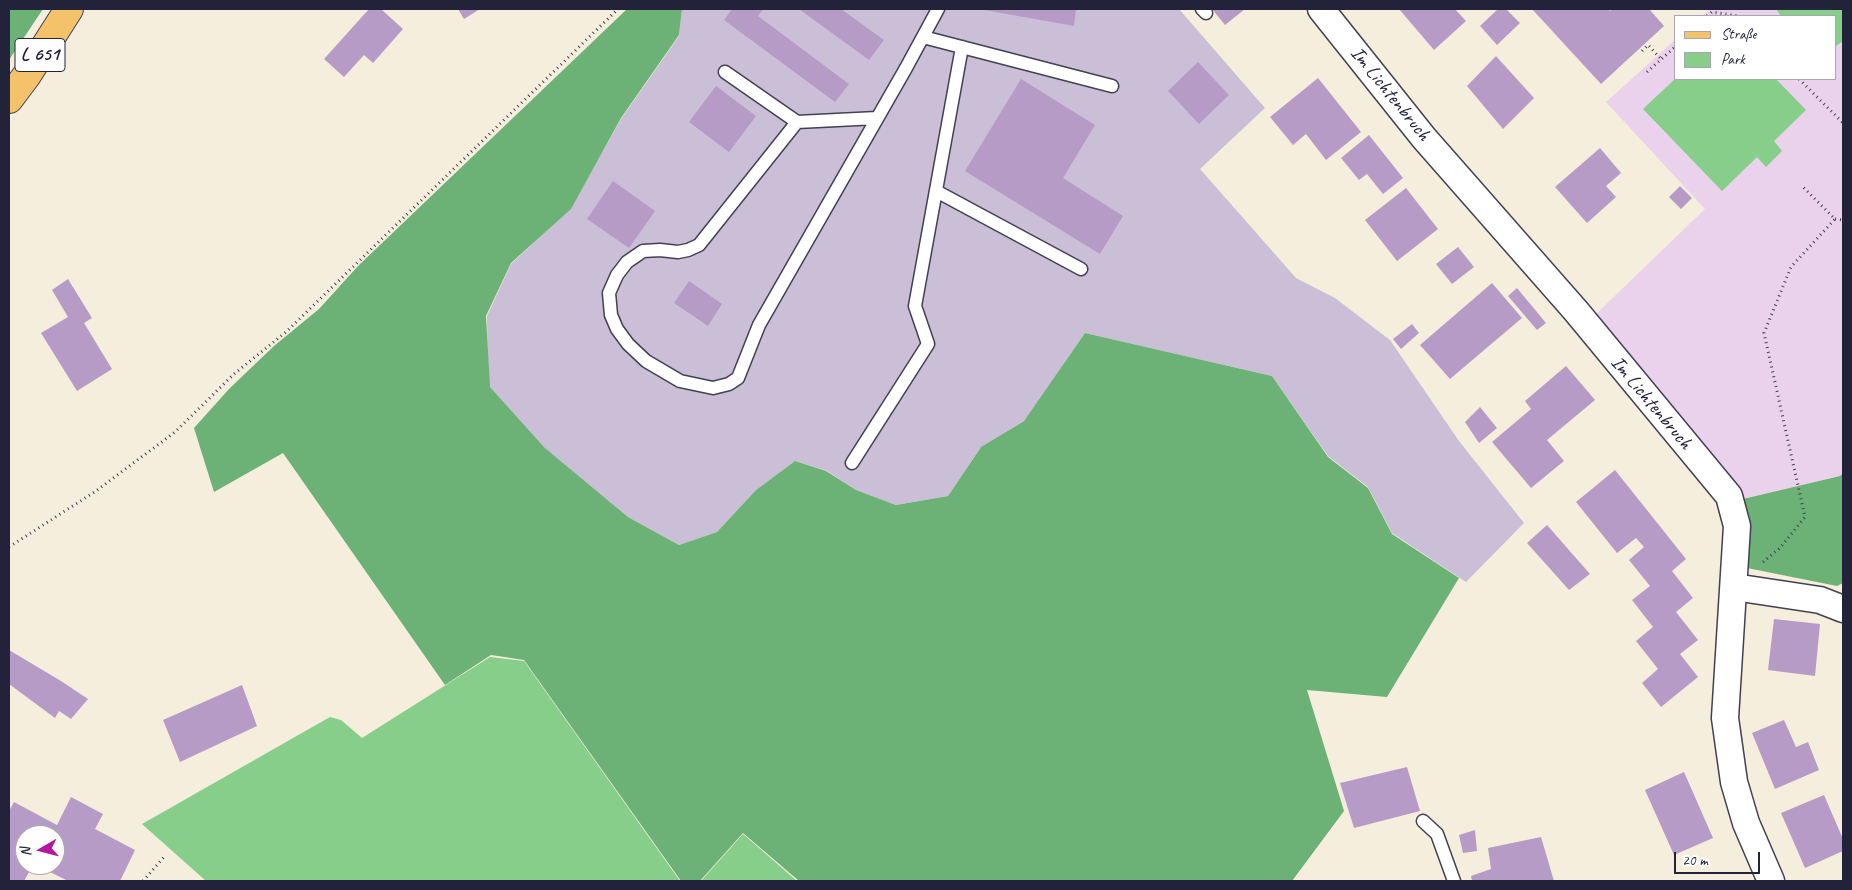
<!DOCTYPE html>
<html>
<head>
<meta charset="utf-8">
<style>
	body { margin:0 }
	#map { position:relative; width:1852px; height:890px; overflow:hidden; background:#f5eedc; font-family:Caveat,sans-serif }
	canvas { display:block }
	.frame { position:absolute; inset:0; border:10px solid #22223b; pointer-events:none }
	.legend { position:absolute; left:1674px; top:15px; width:162px; height:65px; box-sizing:border-box; background:#fff; border:1px solid #a7a7b1; margin:0; padding:6px 9px; list-style:none; font-size:15px; color:#22223b }
	.legend li { display:flex; align-items:center; gap:10px; height:25px }
	.legend b { width:25px; border:1px solid #a7a7b1 }
	.north { position:absolute; left:15px; top:825px; width:50px; height:50px; box-sizing:border-box; background:#fff; border:1px solid #a7a7b1; border-radius:50%; rotate:262deg; font-size:14px; font-weight:700; line-height:20px; text-align:center; color:#22223b }
	.north::after { content:''; display:block; margin:auto; width:18px; height:22px; background:#b5179e; clip-path:polygon(50% 0,100% 100%,50% 72%,0 100%) }
	.scale { position:absolute; left:1674px; top:852px; width:86px; height:22px; box-sizing:border-box; border:2px solid #22223b; border-top:0; padding-left:6px; font-size:15px; line-height:18px; white-space:nowrap; color:#22223b; -webkit-text-stroke:4px #fff; paint-order:stroke }
</style>
</head>
<body>
<div id="map">
<canvas width="1852" height="890"></canvas>
<div class="frame"></div>
<ul class="legend">
<li><b style="height:6px;background:#f3c26a"></b>Straße</li>
<li><b style="height:14px;background:#86ce89"></b>Park</li>
</ul>
<div class="north">N</div>
<div class="scale">20 m</div>
</div>
<script>
const context = document.querySelector('canvas').getContext('2d');
context.lineJoin = 'round';
function paint(path, color) { context.fillStyle = color; context.fill(path, 'evenodd'); }
const toPath = rows => new Path2D(rows.map(r => 'M' + r).join(''));
function strokePath(path, color, width, dash) { context.strokeStyle = color; context.lineWidth = width; context.lineCap = dash ? 'butt' : 'round'; context.setLineDash(dash || []); context.stroke(path); }
function label(font, color, halo, rows, align = 'center') {
  context.font = font + ' Caveat,sans-serif'; context.lineWidth = 4; context.setLineDash([]); context.textBaseline = 'middle'; context.strokeStyle = halo; context.fillStyle = color; for (const [text, x, y, turn = 0] of rows) {
    context.save(); context.translate(x, y); context.rotate((+turn || 0) * Math.PI / 180); context.textAlign = isNaN(turn) ? turn : align; if (halo) context.strokeText(text, 0, 0); context.fillText(text, 0, 0); context.restore();
  }
}
paint(toPath([
	[1710,9,1843,9,1843,473,1840,476,1743,499,1596,314,1705,209,1606,102,1676,39,1676,79,1836,79,1836,16,1702,16]
]), '#ead1ec');
paint(toPath([
	[682,9,1179,9,1265,108,1200,169,1296,278,1335,298,1390,340,1459,441,1524,523,1466,582,1392,533,1368,487,1328,456,1272,376,1085,333,1025,420,980,448,948,496,896,505,856,490,827,471,795,461,756,490,717,532,679,545,628,517,546,449,488,385,487,316,511,264,570,209,621,119,679,36]
]), '#cabfd6');
paint(toPath([
	[1776,9,1843,9,1843,41,1836,46,1836,16,1781,16],
	[1676,78,1776,79,1806,110,1774,141,1782,151,1766,167,1757,157,1722,191,1643,109],
	[490,657,524,661,680,881,206,881,142,824,330,717,341,720,362,738],
	[743,834,797,881,701,881]
]), '#86ce89');
paint(toPath([
	[9,9,43,9,9,60],
	[627,9,682,9,679,35,621,118,571,209,511,263,486,316,490,387,545,448,628,517,679,545,717,532,756,490,795,461,826,471,856,490,896,505,948,496,981,447,1024,421,1085,333,1272,376,1328,457,1368,488,1392,534,1459,578,1387,697,1307,690,1344,811,1292,881,799,881,743,833,700,881,681,881,524,660,491,655,445,685,283,453,214,492,194,428,229,389,274,346,319,309,358,266],
	[1843,473,1843,583,1837,586,1742,567,1743,499,1840,476]
]), '#6cb175');
paint(toPath([
	[369,9,381,9,403,29,373,63,364,55,344,77,324,59],
	[458,9,480,9,464,19],
	[732,9,763,9,758,16,849,84,835,102,724,20],
	[799,9,841,9,884,40,869,60],
	[979,9,1076,9,1074,26],
	[1212,9,1245,9,1225,25],
	[1399,9,1455,9,1466,21,1434,50],
	[1498,9,1506,9,1520,23,1497,45,1480,26],
	[1532,9,1609,9,1610,11,1612,9,1649,9,1664,26,1601,84],
	[1496,56,1534,98,1503,129,1467,86],
	[1198,62,1229,95,1199,124,1168,91],
	[1318,78,1361,132,1326,160,1306,134,1293,145,1270,117],
	[1021,79,1095,125,1063,178,1123,216,1100,254,965,171],
	[716,86,756,116,729,152,689,122],
	[1369,135,1403,178,1383,194,1367,174,1359,180,1341,158],
	[1600,148,1621,173,1606,186,1616,197,1587,223,1555,187],
	[613,181,655,211,629,248,587,219],
	[1680,186,1692,198,1681,209,1669,197],
	[1406,188,1438,229,1397,261,1365,220],
	[1458,247,1474,267,1452,284,1436,264],
	[68,279,92,318,84,323,112,369,77,391,41,333,68,317,52,290],
	[689,281,722,304,708,326,674,303],
	[1492,283,1522,318,1450,379,1420,345],
	[1517,288,1546,323,1537,330,1508,296],
	[1412,324,1419,333,1401,349,1393,339],
	[1566,366,1595,400,1547,440,1564,461,1531,488,1492,442,1531,409,1525,401],
	[1480,407,1497,428,1479,443,1465,422],
	[1615,470,1686,559,1672,571,1693,598,1676,612,1698,640,1680,654,1698,677,1661,707,1642,683,1658,669,1636,641,1653,627,1632,600,1650,586,1629,560,1644,547,1636,538,1617,553,1576,502],
	[1547,525,1590,574,1569,590,1527,543],
	[1774,619,1820,624,1815,676,1768,670],
	[9,650,61,681,88,699,71,719,59,711,55,718,9,684],
	[242,685,257,726,180,762,163,720],
	[1784,720,1796,747,1808,742,1819,770,1775,789,1752,733],
	[1407,767,1420,811,1354,828,1340,783],
	[1684,772,1713,838,1674,855,1645,790],
	[1824,795,1843,839,1843,851,1805,868,1781,813],
	[71,797,103,814,95,829,135,850,120,881,68,881,36,865,55,865,55,835,25,835,25,865,33,865,24,881,9,881,9,811,14,802,57,825],
	[1475,830,1477,851,1463,853,1459,835],
	[1541,837,1554,881,1472,881,1471,876,1491,869,1488,848]
]), '#b79bc7');
const service = toPath([
	[1202,9,1206,13],
	[923,37,1112,86],
	[725,72,797,122],
	[877,118,797,122,699,245,688,250,678,252,660,250,643,251,627,262,617,275,609,293,611,315,617,329,628,344,646,361,680,381,713,388,729,384,738,378,759,325,906,68,938,9],
	[936,191,1081,269],
	[852,463,928,344,915,306,962,47],
	[1423,821,1437,834,1454,881]
]);
const minor = toPath([
	[1321,9,1424,138,1576,311,1729,496,1737,526,1725,718,1734,782,1746,823,1771,881],
	[1734,587,1820,600,1843,609]
]);
const primary = toPath([
	[9,99,27,75,69,9]
]);
strokePath(service, '#424153', 15);
strokePath(minor, '#424153', 29);
strokePath(primary, '#424153', 30);
strokePath(toPath([
	[1707,16,1712,12,1738,16],
	[1642,51,1648,45,1661,59],
	[1647,72,1676,46],
	[1799,79,1843,123],
	[1835,219,1843,220],
	[9,547,96,491,175,432,234,374,286,332,618,9],
	[1763,562,1780,548,1805,517,1764,333,1791,267,1835,219,1803,187],
	[143,881,164,857]
]), '#424153', 3, [1, 4]);
strokePath(service, '#fff', 12);
strokePath(minor, '#fff', 26);
strokePath(primary, '#f3c26a', 28);
for (const [x, y, w] of [
	[40,55,50]
]) { const box = new Path2D(); box.roundRect(x - w / 2, y - 16.5, w, 33, 4); context.fillStyle = '#fff'; context.fill(box); strokePath(box, '#22223b', 1); }
label('bold 19px', '#22223b', null, [
	["L 651",40,55]
]);
label('20px', '#22223b', '#fff', [
	["Im Lichtenbruch",1390,94,51],
	["Im Lichtenbruch",1651,403,50]
]);
</script>
</body>
</html>
